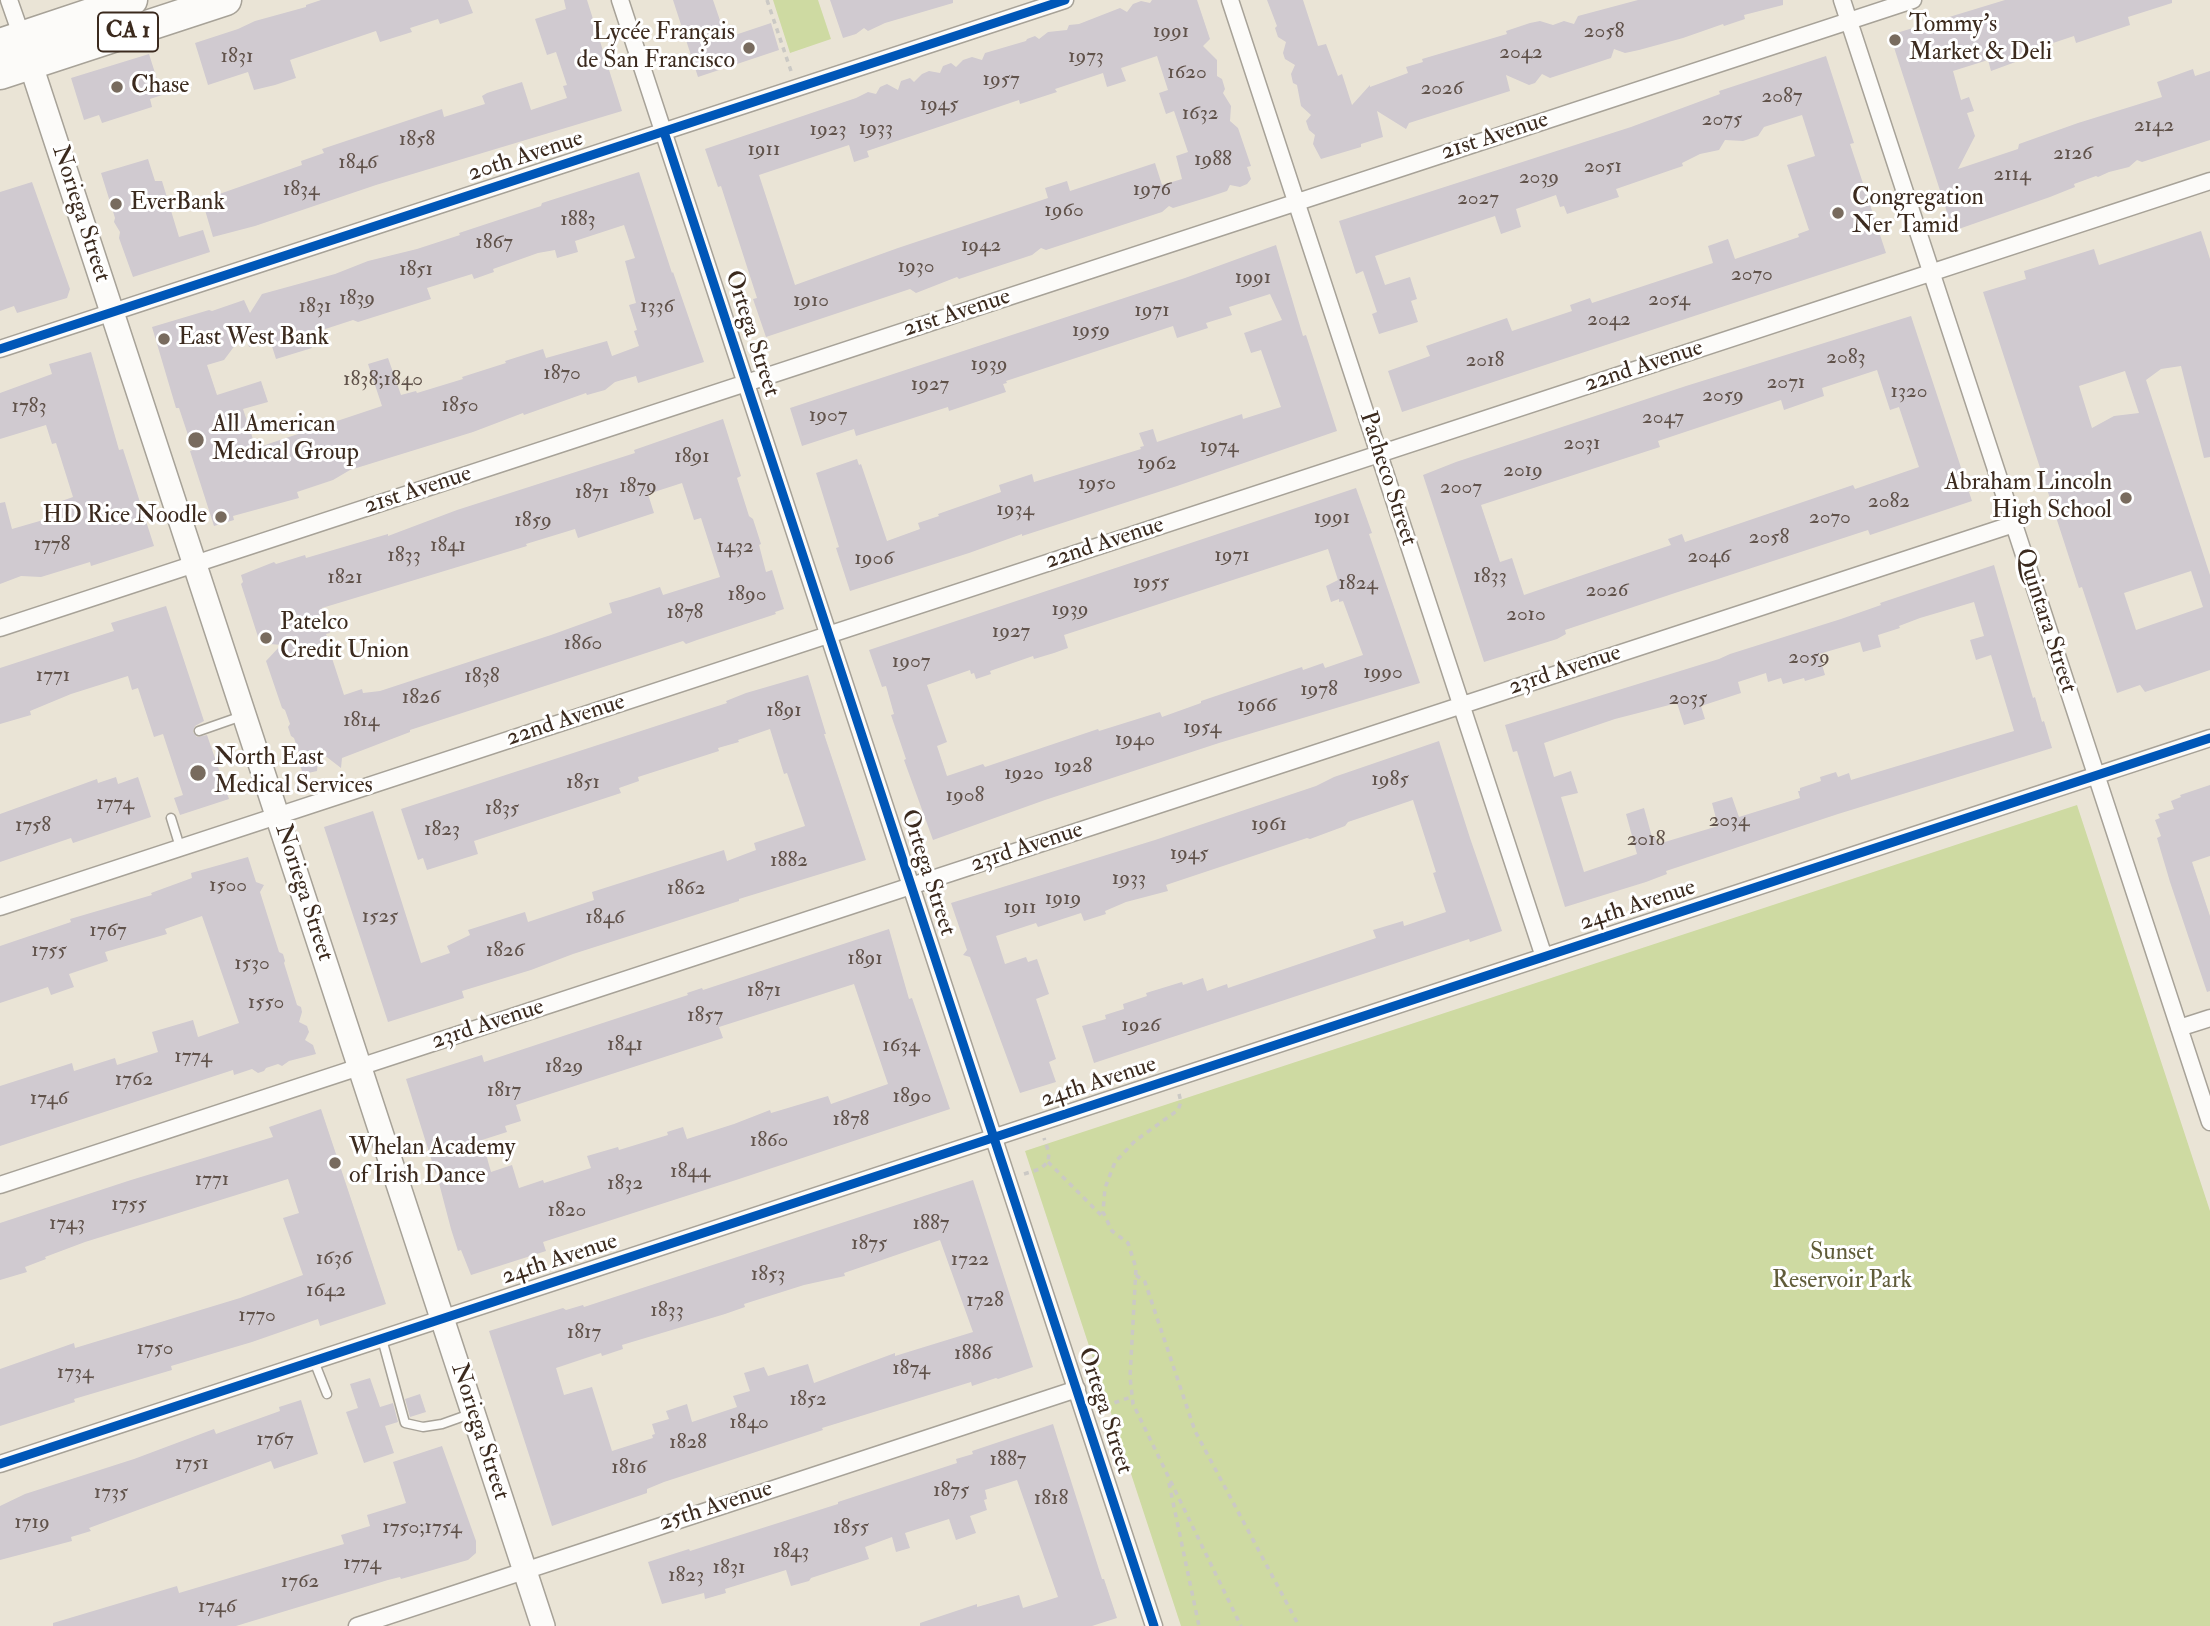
<!DOCTYPE html>
<html>
<head>
<meta charset="utf-8">
<style>
	body { margin:0 }
	canvas { display:block; background:#eae4d6 }
</style>
</head>
<body>
<canvas width="2210" height="1626"></canvas>
<script>
const context = document.querySelector('canvas').getContext('2d');
context.lineJoin = 'round';
function paint(path, color) { context.fillStyle = color; context.fill(path, 'evenodd'); }
const toPath = rows => new Path2D(rows.map(r => 'M' + r).join(''));
function strokePath(path, color, width, dash) { context.strokeStyle = color; context.lineWidth = width; context.lineCap = dash ? 'butt' : 'round'; context.setLineDash(dash || []); context.stroke(path); }
function label(font, color, halo, rows, align = 'center') {
  context.font = font + ' "IM FELL Double Pica",serif'; context.lineWidth = 6; context.setLineDash([]); context.textBaseline = 'middle'; context.strokeStyle = halo; context.fillStyle = color; for (const [text, x, y, turn = 0] of rows) {
    context.save(); context.translate(x, y); context.rotate((+turn || 0) * Math.PI / 180); context.textAlign = isNaN(turn) ? turn : align; if (halo) context.strokeText(text, 0, 0); context.fillText(text, 0, 0); context.restore();
  }
}
paint(toPath([
	[773,0,818,0,831,39,790,53],
	[2077,805,2210,1211,2210,1626,1181,1626,1025,1151]
]), '#cedaa2');
paint(toPath([
	[321,0,468,0,473,13,440,24,438,19,410,28,412,32,380,42,376,31,290,60,296,78,275,85,254,90,248,72,208,85,195,43,238,29,255,21,306,7,306,5],
	[564,0,587,0,622,111,376,185,255,226,213,237,205,210,208,209,205,199,302,165,301,161,324,153,322,149,442,109,444,117,466,110,485,104,482,96,487,93,522,82,531,110,567,98,563,86,567,85,556,52,547,55,535,19,566,9],
	[673,0,713,0,726,38,771,23,779,50,698,77],
	[830,0,953,0,953,3,885,23,868,31,864,28,856,34,843,38],
	[1152,0,1197,0,1210,39,1203,46,1217,60,1217,76,1222,79,1225,89,1223,93,1231,106,1230,121,1238,128,1251,166,1247,167,1251,179,1247,184,1240,187,1230,185,1227,191,1209,197,1173,208,1169,206,1162,212,1046,250,1041,248,1032,255,959,279,957,277,916,293,910,289,766,337,753,299,757,298,721,186,718,187,705,149,856,98,868,92,876,94,880,87,887,84,898,90,901,81,910,78,914,82,922,74,929,71,940,73,943,66,951,63,956,67,963,60,972,57,982,60,985,53,1026,41,1027,39,1035,36,1039,39,1048,32,1067,30,1069,25,1079,24,1120,8,1127,12,1133,4,1141,1,1150,3],
	[1157,56,1168,90,1159,93,1166,114,1174,111,1188,152,1176,156,1182,179,1162,185,1155,163,1070,191,1067,181,1045,188,1048,198,898,248,795,285,759,175,849,145,854,162,869,157,867,151,1019,100,1020,104,1057,92,1055,89,1103,73,1107,87,1126,81,1121,68],
	[1267,0,1303,0,1318,46,1326,44,1338,76,1342,74,1352,105,1370,85,1370,87,1408,73,1406,67,1423,62,1422,59,1507,34,1506,31,1530,23,1540,21,1553,25,1564,21,1574,24,1578,16,1638,0,1783,0,1783,5,1744,15,1745,19,1724,26,1723,24,1683,38,1639,50,1625,53,1614,49,1611,58,1550,78,1542,74,1535,83,1529,85,1506,75,1510,91,1409,123,1406,129,1377,111,1383,137,1361,144,1361,147,1321,159,1313,144,1315,135,1309,130,1306,121,1311,115,1301,106,1297,85,1293,83,1291,74,1295,65,1285,59,1283,53,1286,42,1278,37,1275,28,1277,26],
	[2005,0,2172,0,2172,3,2128,17,2130,25,2076,43,2074,36,2050,44,2027,51,2029,57,1991,71,1988,60,1953,71,1961,100,1969,97,1974,111,1967,113,1975,136,1958,169,2018,149,2019,144,2078,123,2162,97,2157,82,2193,69,2195,76,2210,71,2210,140,2142,162,2137,160,2129,167,2109,172,2098,177,2096,176,2074,184,2075,187,2050,197,1953,231,1890,35],
	[149,54,162,95,150,99,152,107,102,123,99,115,84,120,71,78],
	[1826,56,1854,143,1850,144,1886,253,1402,412,1388,371,1430,356,1426,346,1507,318,1512,331,1572,311,1570,305,1590,298,1592,303,1713,263,1708,246,1728,239,1735,259,1799,237,1798,234,1809,230,1787,165,1815,156,1802,115,1764,127,1758,136,1743,141,1725,140,1719,150,1700,154,1682,163,1683,166,1677,168,1616,189,1619,197,1567,214,1564,206,1560,207,1556,195,1516,209,1521,227,1501,234,1495,216,1375,256,1385,285,1410,277,1417,299,1411,301,1418,322,1379,334,1372,314,1377,312,1363,271,1356,274,1339,221,1631,127,1720,94,1719,91],
	[148,159,155,181,162,181,179,237,203,230,210,252,133,277,119,238,120,232,114,222,115,218,101,173],
	[639,172,672,273,673,272,704,362,638,383,636,376,615,382,605,390,587,395,586,393,524,415,523,413,473,432,350,470,333,480,297,492,299,498,233,516,234,520,214,526,190,451,193,450,179,408,176,408,152,327,209,310,212,311,244,300,250,313,262,294,335,274,368,261,417,249,460,235,459,233,541,206,542,203],
	[624,225,635,258,625,261,636,303,629,305,637,330,634,331,639,346,612,356,607,341,546,358,543,349,505,361,506,363,462,377,463,379,417,393,416,391,401,395,388,358,368,364,382,406,256,448,243,409,268,402,261,381,217,395,207,365,224,360,245,332,249,347,270,340,276,359,312,348,309,337,313,336,313,333,353,320,358,322,431,299,427,288,472,274,474,279,494,272,493,269,538,253,555,250,557,258,578,252,575,241],
	[32,182,70,289,67,298,17,313,14,306,0,311,0,192],
	[2201,231,2210,259,2210,457,2204,458,2181,366,2161,369,2146,380,2210,575,2210,670,2145,692,2140,685,2117,693,2082,587,2079,588,1983,292,2026,279,2024,271,2094,249,2099,265],
	[2125,371,2139,413,2114,416,2092,428,2079,386],
	[2191,571,2203,607,2136,630,2124,593],
	[1276,245,1303,336,1306,335,1337,431,1177,486,1022,536,1022,534,969,553,850,591,836,548,839,547,816,473,857,459,859,465,861,464,887,541,920,529,918,523,939,516,938,514,1001,492,999,485,1032,474,1034,482,1141,449,1140,447,1144,446,1139,433,1153,429,1157,442,1242,414,1243,419,1281,407,1261,350,1251,353,1244,333,1282,320,1270,294,1229,307,1232,315,1206,323,1208,328,1177,338,1173,326,1006,381,1007,383,1003,384,1006,392,949,411,948,407,856,436,854,429,802,446,790,408,1185,278],
	[1911,316,1972,501,1870,535,1868,530,1675,593,1565,630,1566,634,1557,639,1484,662,1423,475,1456,462,1686,386],
	[1877,370,1890,410,1899,407,1919,467,1855,489,1853,485,1685,542,1682,534,1668,539,1671,545,1524,595,1512,558,1500,562,1481,505,1660,447,1658,441,1781,400,1784,410,1824,396,1822,388],
	[91,352,119,450,123,449,154,546,91,566,90,562,41,577,21,576,0,584,0,503,5,502,12,529,57,516,53,504,73,497,56,443,52,444,46,425,0,439,0,393,52,374,49,364],
	[723,419,741,476,737,478,749,516,753,519,761,544,759,545,766,572,772,570,784,609,775,612,776,614,697,640,686,644,683,641,410,730,410,732,342,758,341,768,319,751,317,771,308,773,302,771,299,762,301,759,294,738,291,736,288,727,290,724,285,710,282,708,266,661,281,645,260,643,241,584,243,582,241,575,274,562,276,564,305,555,306,558,388,534,388,536,457,510,635,453,634,450],
	[682,483,694,520,701,518,720,577,663,595,660,587,630,597,609,603,612,613,551,635,380,691,363,693,362,689,344,695,331,655,333,654,326,634,330,633,322,608,527,546,526,544,575,529,578,538,654,513,648,494],
	[1356,488,1372,533,1369,534,1420,683,1219,743,1045,800,933,840,904,760,906,759,891,715,894,714,886,686,882,687,869,650],
	[1328,549,1338,580,1326,586,1331,602,1339,599,1339,602,1343,601,1363,655,1325,668,1323,663,1303,670,1302,667,1201,701,1201,703,1162,717,1160,712,1099,731,1098,729,985,767,983,764,947,776,937,746,947,742,927,685,970,670,971,674,974,673,976,679,991,674,990,671,1033,656,1034,659,1054,653,1068,648,1064,635],
	[1994,565,2033,698,2035,697,2042,722,2044,721,2052,748,1838,814,1666,871,1667,874,1646,882,1565,907,1517,751,1513,752,1505,725,1719,659,1730,654,1841,619,1881,605,1880,603],
	[1974,602,1984,636,1970,640,1976,660,1991,655,2014,731,1851,780,1849,773,1838,777,1836,772,1820,777,1821,781,1800,788,1800,791,1798,791,1800,798,1739,817,1732,797,1712,803,1718,826,1658,844,1655,837,1652,837,1644,808,1626,814,1637,854,1584,872,1561,797,1578,793,1571,771,1554,777,1544,743,1615,719,1677,703,1684,725,1705,719,1701,706,1741,693,1738,682,1766,673,1768,682,1781,678,1783,684,1804,678,1805,681,1825,675,1819,654,1860,642,1863,652,1881,647,1878,635,1900,628,1899,626,1920,618],
	[166,606,204,721,195,726,193,732,197,737,207,735,229,799,180,815,174,798,183,795,163,734,154,737,138,688,132,690,128,676,71,694,30,711,31,715,0,724,0,668,114,631,111,623],
	[808,675,826,734,824,734,866,860,739,899,739,901,573,954,531,970,462,991,464,998,388,1022,324,827,373,811,421,963,450,953,447,946,470,935,468,930,525,912,528,922,594,900,592,892,724,850,727,861,756,850,754,843,805,826,787,773,784,774,770,729,738,740,739,742,718,748,719,751,638,777,639,781,619,788,621,793,474,841,478,854,427,870,423,858,418,860,401,809,727,703,726,701,746,693],
	[1439,741,1470,838,1502,931,1470,942,1469,939,1094,1063,1082,1026,1106,1019,1105,1015,1124,1009,1123,1004,1147,996,1146,993,1182,982,1183,985,1203,978,1207,991,1227,984,1228,988,1376,938,1373,930,1403,921,1404,926,1446,912,1433,873,1436,872,1413,800,1348,822,1345,826,1310,839,1307,838,1166,885,1168,891,1126,902,1105,911,1106,914,1084,921,1081,913,1038,927,1036,923,996,936,1005,964,1026,957,1028,962,1037,959,1049,994,1036,999,1056,1059,1049,1062,1056,1082,1020,1093,970,957,963,955,967,950,951,903,1155,840,1316,786,1334,777],
	[116,777,118,784,138,777,151,817,73,843,71,838,0,862,0,814,97,779,98,783],
	[2210,785,2210,856,2192,862,2210,916,2210,991,2207,992,2170,882,2157,838,2161,836,2155,820,2160,818,2158,814,2174,809,2171,801,2181,797,2180,795],
	[248,857,256,882,264,885,260,892,279,952,283,954,285,961,284,963,297,1005,301,1007,302,1012,299,1022,307,1026,309,1032,305,1040,313,1045,316,1054,289,1061,282,1066,278,1064,266,1068,264,1071,258,1073,252,1069,234,1075,233,1070,0,1146,0,1086,72,1063,74,1071,115,1058,117,1065,158,1052,152,1032,193,1020,198,1037,239,1023,202,916,165,929,167,934,105,952,108,961,69,974,74,987,51,995,48,987,0,1003,0,946,71,922,70,919,152,895,151,893,192,878,191,873],
	[889,929,909,999,912,998,950,1109,736,1180,543,1242,546,1251,471,1275,461,1250,458,1251,451,1229,440,1187,406,1079,482,1055,484,1062,688,995,687,993,702,988,703,990],
	[854,984,888,1084,831,1104,828,1096,771,1113,770,1110,734,1124,687,1139,683,1127,667,1132,668,1135,619,1150,618,1147,587,1156,591,1168,544,1183,543,1180,519,1188,512,1165,491,1172,482,1140,507,1132,505,1126,521,1121,516,1105,723,1038,719,1027],
	[321,1109,386,1304,320,1326,318,1319,252,1342,171,1366,172,1370,74,1399,75,1402,0,1426,0,1369,74,1343,75,1348,240,1298,303,1275,283,1218,299,1213,288,1179,85,1242,45,1257,46,1259,25,1267,27,1272,0,1280,0,1223,131,1180,273,1137,269,1127],
	[973,1180,1033,1367,998,1379,996,1378,972,1386,971,1382,822,1428,823,1430,664,1482,647,1489,647,1493,552,1526,489,1331,563,1308,566,1310,583,1305,584,1307],
	[940,1240,973,1332,895,1356,895,1353,814,1383,808,1364,768,1376,764,1367,744,1373,750,1391,733,1396,737,1407,692,1422,687,1404,666,1411,669,1419,652,1424,655,1434,652,1435,653,1438,612,1451,592,1387,564,1395,556,1368,601,1353,602,1356,623,1349,622,1345,725,1314,745,1307,744,1304,804,1285,845,1276,844,1273],
	[370,1378,380,1407,393,1403,398,1422,385,1426,394,1453,364,1463,346,1412,358,1408,350,1384],
	[420,1394,426,1412,410,1417,405,1399],
	[301,1400,318,1454,274,1469,271,1461,89,1528,91,1531,71,1537,72,1541,0,1560,0,1506,25,1494,134,1459,214,1429,216,1434,280,1411,279,1407],
	[1053,1424,1102,1579,1104,1579,1117,1618,1092,1626,920,1626,920,1623,977,1604,977,1607,1019,1595,1023,1608,1058,1597,1017,1480,985,1490,987,1499,984,1500,987,1510,970,1516,976,1533,956,1540,949,1519,905,1533,910,1548,896,1552,892,1537,865,1547,869,1559,811,1578,809,1581,791,1586,786,1570,725,1589,726,1593,705,1599,704,1593,662,1604,648,1562,689,1549,690,1551,838,1504,838,1502,957,1463,956,1459,973,1454,972,1451],
	[442,1446,476,1541,476,1553,468,1560,401,1579,400,1577,388,1580,236,1626,53,1626,53,1623,177,1586,179,1593,344,1544,341,1535,370,1526,367,1515,406,1503,393,1462]
]), '#d0cad0');
const lane = toPath([
	[199,731,242,716],
	[171,818,180,847],
	[382,1339,405,1423,423,1427,442,1424,470,1414],
	[314,1361,327,1394]
]);
const street = toPath([
	[9,0,22,37],
	[620,0,1154,1626],
	[1230,0,1544,957],
	[1842,0,2210,1122],
	[0,349,1065,0],
	[0,628,1913,0],
	[0,907,2210,181],
	[2179,1028,2210,1018],
	[0,1185,2014,524],
	[0,1464,2210,738],
	[357,1626,1077,1389]
]);
const secondary = toPath([
	[26,50,543,1626]
]);
const highway = toPath([
	[0,44,132,0],
	[0,74,226,0]
]);
strokePath(lane, '#a7a298', 11);
strokePath(street, '#a7a298', 19);
strokePath(secondary, '#a7a298', 26);
strokePath(highway, '#a7a298', 33);
strokePath(toPath([
	[767,0,792,74],
	[1179,1094,1181,1102,1178,1110,1135,1141,1115,1162,1105,1188,1103,1212,1112,1231,1128,1243,1136,1268,1130,1377,1133,1404,1241,1626],
	[1048,1162,1104,1218],
	[1024,1174,1040,1169,1048,1162,1049,1153,1044,1138],
	[1136,1275,1145,1282,1195,1431,1299,1626],
	[1105,1406,1131,1397],
	[1169,1483,1199,1626]
]), '#cbc9c5', 3.5, [5, 5]);
strokePath(lane, '#fcfbf9', 8);
strokePath(street, '#fcfbf9', 16);
strokePath(secondary, '#fcfbf9', 23);
strokePath(highway, '#fcfbf9', 30);
strokePath(toPath([
	[664,132,1154,1626],
	[0,349,1065,0],
	[0,1464,2210,738]
]), '#0057b8', 9);
for (const [x, y, r, color] of [
	[1895,40,7,"#786b5e"],
	[749,48,7,"#786b5e"],
	[117,87,7,"#786b5e"],
	[116,204,7,"#786b5e"],
	[1838,213,7,"#786b5e"],
	[164,339,7,"#786b5e"],
	[196,440,9,"#786b5e"],
	[2126,498,7,"#786b5e"],
	[221,517,7,"#786b5e"],
	[266,638,7,"#786b5e"],
	[198,773,9,"#786b5e"],
	[335,1163,7,"#786b5e"]
]) { const dot = new Path2D(); dot.arc(x, y, r, 0, 2 * Math.PI); context.fillStyle = color; context.fill(dot); strokePath(dot, '#fff', 2.5); }
label('21px', '#60524a', null, [
	["1991",1171,32],
	["2058",1604,32],
	["2042",1521,53],
	["1831",237,57],
	["1973",1086,57],
	["1620",1187,73],
	["1957",1001,80],
	["2026",1442,89],
	["2087",1782,97],
	["1945",939,105],
	["1632",1200,114],
	["2075",1722,120],
	["2142",2154,126],
	["1933",876,129],
	["1923",828,130],
	["1858",417,140],
	["1911",764,150],
	["2126",2073,154],
	["1988",1213,160],
	["1846",358,163],
	["2051",1603,167],
	["2114",2012,175],
	["2039",1539,178],
	["1834",301,190],
	["1976",1152,190],
	["2027",1478,199],
	["1960",1064,211],
	["1883",578,220],
	["1867",494,243],
	["1942",981,246],
	["1930",916,267],
	["1851",416,270],
	["2070",1752,275],
	["1991",1253,278],
	["1839",357,299],
	["2054",1669,300],
	["1910",811,301],
	["1831",315,307],
	["1336",657,307],
	["1971",1152,311],
	["2042",1609,320],
	["1959",1091,331],
	["2083",1846,358],
	["2018",1485,361],
	["1939",989,365],
	["1870",562,374],
	["1838;1840",383,380],
	["2071",1786,383],
	["1927",930,385],
	["1320",1909,392],
	["2059",1723,396],
	["1850",460,406],
	["1783",29,407],
	["1907",828,416],
	["2047",1663,418],
	["2031",1582,444],
	["1974",1219,447],
	["1891",692,457],
	["1962",1157,464],
	["2019",1523,471],
	["1950",1097,484],
	["1879",638,487],
	["2007",1461,488],
	["1871",592,493],
	["2082",1889,502],
	["1934",1015,510],
	["1991",1332,518],
	["2070",1830,518],
	["1859",533,521],
	["2058",1769,538],
	["1778",52,545],
	["1841",448,546],
	["1432",735,547],
	["1833",404,556],
	["1971",1232,556],
	["2046",1709,557],
	["1906",874,559],
	["1833",1490,577],
	["1821",345,578],
	["1955",1151,583],
	["1824",1358,584],
	["2026",1607,591],
	["1890",747,595],
	["1939",1070,610],
	["1878",685,613],
	["2010",1526,615],
	["1927",1011,632],
	["1860",583,644],
	["2059",1809,658],
	["1907",911,662],
	["1990",1383,673],
	["1771",53,676],
	["1838",482,677],
	["1978",1319,690],
	["1826",421,698],
	["2035",1688,699],
	["1966",1257,706],
	["1891",784,711],
	["1814",361,721],
	["1954",1202,728],
	["1940",1135,740],
	["1928",1073,767],
	["1920",1024,774],
	["1985",1390,780],
	["1851",583,783],
	["1908",965,796],
	["1774",115,804],
	["1835",502,809],
	["2034",1729,821],
	["1961",1269,825],
	["1758",33,826],
	["1823",442,830],
	["2018",1646,840],
	["1945",1189,854],
	["1882",789,861],
	["1933",1129,879],
	["1500",228,886],
	["1862",686,889],
	["1919",1063,899],
	["1911",1020,908],
	["1525",380,917],
	["1846",605,918],
	["1767",108,931],
	["1755",49,951],
	["1826",505,951],
	["1891",865,959],
	["1530",252,964],
	["1871",764,991],
	["1550",266,1003],
	["1857",705,1016],
	["1926",1141,1026],
	["1841",625,1045],
	["1634",901,1046],
	["1774",193,1057],
	["1829",564,1067],
	["1762",134,1080],
	["1817",504,1091],
	["1890",912,1097],
	["1746",49,1099],
	["1878",851,1120],
	["1860",769,1141],
	["1844",690,1172],
	["1771",212,1180],
	["1832",625,1184],
	["1755",129,1205],
	["1820",567,1211],
	["1743",67,1224],
	["1887",931,1224],
	["1875",869,1244],
	["1636",334,1259],
	["1722",970,1260],
	["1853",768,1275],
	["1642",326,1291],
	["1728",985,1301],
	["1833",667,1311],
	["1770",257,1316],
	["1817",584,1333],
	["1750",155,1349],
	["1886",973,1354],
	["1874",911,1369],
	["1734",75,1373],
	["1852",808,1400],
	["1840",749,1423],
	["1767",275,1440],
	["1828",688,1443],
	["1887",1008,1460],
	["1751",192,1464],
	["1816",629,1468],
	["1875",951,1491],
	["1735",111,1493],
	["1818",1051,1499],
	["1719",32,1523],
	["1750;1754",422,1528],
	["1855",851,1528],
	["1843",791,1552],
	["1774",362,1564],
	["1831",729,1568],
	["1823",686,1576],
	["1762",300,1582],
	["1746",217,1607]
]);
for (const [x, y, w] of [
	[128,32,60]
]) { const box = new Path2D(); box.roundRect(x - w / 2, y - 19.5, w, 39, 5); context.fillStyle = '#fff'; context.fill(box); strokePath(box, '#3b2a1e', 2); }
label('bold 23px', '#3b2a1e', null, [
	["CA 1",128,32]
]);
label('24px', '#3b2a1e', '#fff', [
	["Tommy's",1909,26],
	["Market & Deli",1909,54],
	["Lycée Français",735,34,"right"],
	["de San Francisco",735,62,"right"],
	["Chase",131,87],
	["Congregation",1852,199],
	["Ner Tamid",1852,227],
	["EverBank",130,204],
	["East West Bank",178,339],
	["All American",212,426],
	["Medical Group",212,454],
	["Abraham Lincoln",2112,484,"right"],
	["High School",2112,512,"right"],
	["HD Rice Noodle",207,517,"right"],
	["Patelco",280,624],
	["Credit Union",280,652],
	["North East",214,759],
	["Medical Services",214,787],
	["Whelan Academy",349,1149],
	["of Irish Dance",349,1177]
], 'left');
label('24px', '#3b2a1e', '#fff', [
	["21st Avenue",1495,137,-18],
	["20th Avenue",526,157,-18],
	["Noriega Street",80,214,72],
	["21st Avenue",957,314,-18],
	["Ortega Street",751,334,72],
	["22nd Avenue",1644,367,-18],
	["Pacheco Street",1387,479,72],
	["21st Avenue",418,491,-18],
	["22nd Avenue",1105,544,-18],
	["Quintara Street",2045,621,72],
	["23rd Avenue",1565,671,-18],
	["22nd Avenue",566,721,-18],
	["23rd Avenue",1027,848,-18],
	["Ortega Street",927,873,72],
	["Noriega Street",303,893,72],
	["24th Avenue",1638,906,-18],
	["23rd Avenue",488,1025,-18],
	["24th Avenue",1099,1083,-18],
	["24th Avenue",560,1260,-18],
	["Ortega Street",1104,1411,72],
	["Noriega Street",479,1432,72],
	["25th Avenue",716,1507,-18]
]);
label('24px', '#605c39', '#fff', [
	["Sunset",1842,1254],
	["Reservoir Park",1842,1282]
]);
</script>
</body>
</html>
